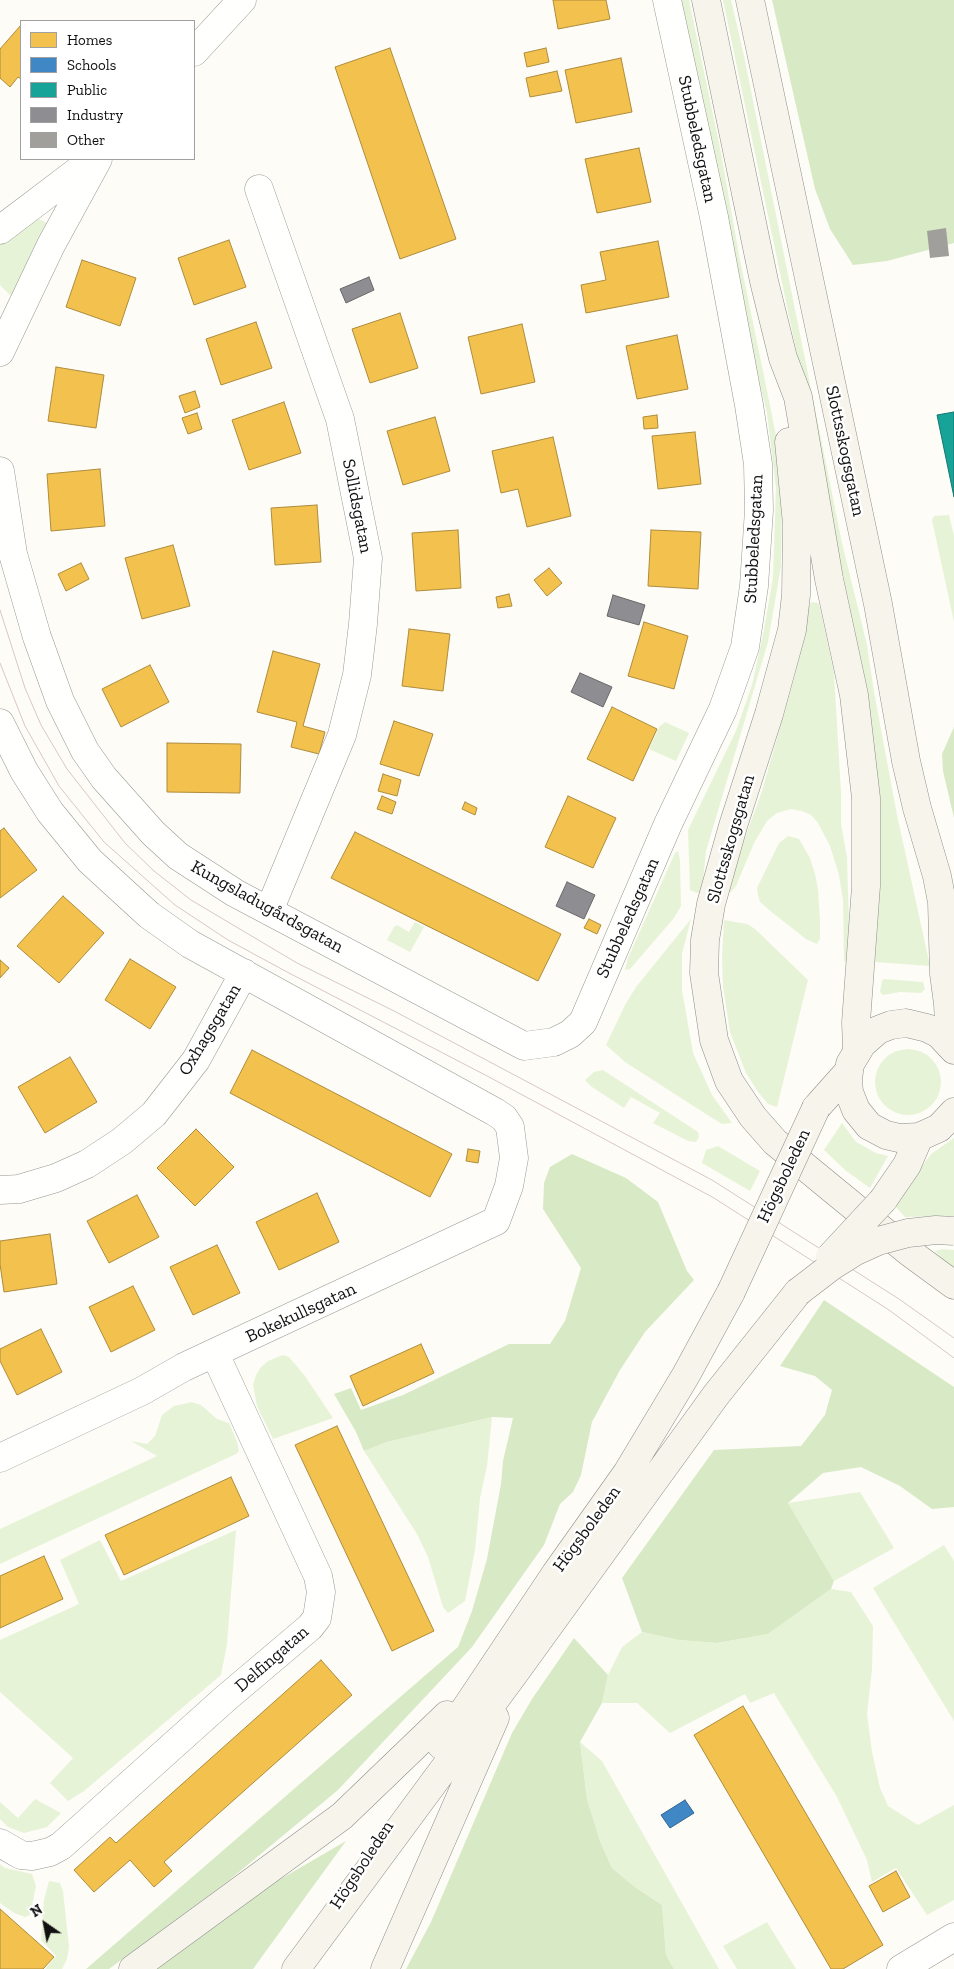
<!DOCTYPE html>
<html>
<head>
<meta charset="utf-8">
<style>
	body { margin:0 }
	#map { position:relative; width:954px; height:1969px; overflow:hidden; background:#fdfcf7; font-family:"Zilla Slab",serif }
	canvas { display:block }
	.legend { position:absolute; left:20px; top:20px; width:175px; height:140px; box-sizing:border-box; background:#fff; border:1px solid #a0a0a0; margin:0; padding:6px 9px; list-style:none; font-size:15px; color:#111 }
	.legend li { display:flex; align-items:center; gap:10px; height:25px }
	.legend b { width:25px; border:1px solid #a0a0a0 }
	.north { position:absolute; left:20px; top:1899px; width:50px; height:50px; -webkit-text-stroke:4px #fff; paint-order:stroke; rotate:327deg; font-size:14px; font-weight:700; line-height:20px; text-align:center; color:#111 }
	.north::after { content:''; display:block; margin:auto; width:18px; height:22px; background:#111; clip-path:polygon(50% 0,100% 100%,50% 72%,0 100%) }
</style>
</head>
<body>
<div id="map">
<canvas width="954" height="1969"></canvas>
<ul class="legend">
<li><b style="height:14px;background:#f2c14e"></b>Homes</li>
<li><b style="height:14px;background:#3f88c5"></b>Schools</li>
<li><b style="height:14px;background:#17a398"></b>Public</li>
<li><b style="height:14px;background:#8d8d92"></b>Industry</li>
<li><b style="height:14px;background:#a19f9c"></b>Other</li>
</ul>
<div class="north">N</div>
</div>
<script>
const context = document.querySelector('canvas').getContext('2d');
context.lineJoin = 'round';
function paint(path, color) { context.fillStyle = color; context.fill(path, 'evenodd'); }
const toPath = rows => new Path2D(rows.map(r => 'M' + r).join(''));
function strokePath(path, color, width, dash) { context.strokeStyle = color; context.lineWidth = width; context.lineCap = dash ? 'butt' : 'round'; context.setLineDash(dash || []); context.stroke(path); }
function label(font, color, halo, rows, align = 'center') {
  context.font = font + ' "Zilla Slab",serif'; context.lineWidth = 5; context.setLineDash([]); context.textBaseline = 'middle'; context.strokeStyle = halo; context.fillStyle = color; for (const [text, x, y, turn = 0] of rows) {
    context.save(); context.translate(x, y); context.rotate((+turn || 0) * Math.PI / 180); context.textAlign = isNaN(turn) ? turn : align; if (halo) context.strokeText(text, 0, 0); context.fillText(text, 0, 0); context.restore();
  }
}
paint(toPath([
	[681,0,689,0,721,153,739,255,772,415,780,457,782,485,781,566,768,642,706,851,702,892,697,893,690,890,688,830,736,731,752,685,763,635,773,578,776,488,767,413,753,356],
	[723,0,731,0,744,56,842,543,867,645,874,692,897,815,930,966,875,962,876,898,864,675],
	[37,218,47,223,46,229,33,251,12,297,0,285,0,240],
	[949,515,954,536,954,622,932,520,934,516],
	[812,602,818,603,820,608,834,673,841,793,841,824,847,857,850,961,844,962,843,900,839,875,830,846,818,823,811,815,802,811,791,809,777,813,767,821,754,843,736,886,731,892,725,893,762,791,795,675,809,606],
	[665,722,689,733,676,761,649,749,659,727],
	[788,836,799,839,810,858,815,874,818,889,820,921,820,939,817,944,806,939,774,914,760,902,758,895,757,888,779,843],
	[678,851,680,860,681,906,674,918,630,969,625,970,628,958,675,853],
	[691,919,682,954,682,990,693,1053,712,1095,732,1123,722,1124,709,1116,625,1062,606,1045,625,1005,636,987],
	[724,920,747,924,755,929,808,980,777,1107,768,1104,758,1092,746,1073,730,1032,723,986,722,957],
	[415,922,424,927,410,952,387,940,394,927,397,925,409,932],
	[884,979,923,982,925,989,921,993,900,992,883,995,880,992,882,981],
	'875 1082a33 33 0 1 1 66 0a33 33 0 1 1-66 0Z',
	[603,1070,698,1132,699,1137,696,1142,688,1141,653,1123,660,1113,631,1097,624,1108,592,1087,585,1080,594,1072],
	[842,1123,856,1142,876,1153,888,1156,870,1188,845,1170,824,1150],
	[954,1138,954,1216,905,1217,894,1205,931,1154],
	[718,1146,760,1171,750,1191,702,1163,706,1150],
	[943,1249,954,1250,954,1270,934,1251],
	[283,1355,289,1357,305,1376,333,1418,273,1439,257,1406,253,1385,256,1375,261,1367,268,1361],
	[192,1402,201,1405,217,1419,229,1423,237,1442,239,1451,236,1454,0,1564,0,1529,157,1456,131,1441,147,1444,155,1436,162,1415,174,1406],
	[492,1417,487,1466,480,1498,475,1550,465,1601,448,1613,443,1607,428,1557,417,1534,364,1451,387,1442],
	[860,1492,894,1548,834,1581,788,1503],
	[236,1530,227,1644,221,1675,84,1791,68,1801,50,1783,73,1758,0,1692,0,1640,79,1604,60,1560,100,1540,121,1581],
	[944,1545,954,1561,954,1721,873,1588],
	[831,1589,851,1592,873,1626,872,1669,867,1714,872,1752,880,1788,888,1806,918,1825,954,1805,954,1900,927,1915,896,1868,872,1882,867,1860,837,1797,774,1693,750,1703,745,1694,670,1733,637,1703,602,1703,608,1675,622,1647,642,1632,679,1640,717,1643,768,1634],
	[580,1742,602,1761,719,1969,674,1969,666,1955,662,1905,635,1887,612,1868,600,1841,587,1799],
	[35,1799,61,1813,47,1827,24,1833,8,1827,0,1819,0,1802,18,1818],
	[0,1864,5,1868,32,1874,36,1886,30,1915,25,1917,14,1913,0,1903],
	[49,1881,60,1883,63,1891,69,1947,67,1959,62,1969,45,1969,56,1956,41,1940,44,1900],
	[767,1922,796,1969,737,1969,723,1946]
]), '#e7f3d7');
paint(toPath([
	[772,0,954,0,954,243,887,261,853,265,830,229,815,189],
	[954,727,954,818,943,771,942,754],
	[572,1154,626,1178,658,1202,687,1271,694,1280,645,1332,620,1370,592,1422,581,1475,573,1492,560,1504,544,1545,472,1647,338,1790,227,1882,109,1969,86,1969,458,1647,472,1611,487,1559,501,1484,503,1461,513,1418,492,1417,387,1442,364,1451,356,1432,334,1394,351,1388,361,1410,403,1395,509,1344,550,1344,565,1321,581,1268,543,1209,544,1183,550,1167],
	[824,1300,954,1387,954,1507,932,1509,900,1486,861,1467,823,1473,788,1503,834,1581,831,1589,768,1634,717,1643,679,1640,642,1632,622,1578,714,1450,801,1446,825,1415,832,1390,815,1376,780,1366],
	[574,1638,608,1675,602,1703,580,1742,587,1799,600,1841,612,1868,635,1887,662,1905,666,1955,674,1969,406,1969,431,1922,512,1733,532,1699],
	[346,1841,253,1969,153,1969,260,1891]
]), '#d8eac5');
const homes = toPath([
	[553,0,606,0,610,19,558,29,553,0],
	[21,25,21,79,18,77,10,87,0,78,0,49,21,25],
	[390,48,456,239,400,259,335,67,390,48],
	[546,48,549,62,527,67,524,53,546,48],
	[621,58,632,112,576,123,565,70,621,58],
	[557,71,562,91,530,97,526,78,557,71],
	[639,148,651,202,597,213,585,159,639,148],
	[229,240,246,287,194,305,178,258,229,240],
	[658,241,669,297,586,313,581,285,606,280,600,252,658,241],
	[82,260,136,278,120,326,66,307,82,260],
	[400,313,418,368,370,383,352,329,400,313],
	[256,322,272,368,221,385,206,339,256,322],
	[522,324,535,382,481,394,468,337,522,324],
	[677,335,688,389,637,399,626,346,677,335],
	[56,367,104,375,96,428,48,421,56,367],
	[195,391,200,407,185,413,179,396,195,391],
	[284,402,301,453,249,470,232,420,284,402],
	[197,413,202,429,188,434,182,418,197,413],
	[657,415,658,428,644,429,643,417,657,415],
	[435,417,450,471,403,485,387,431,435,417],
	[695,432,701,484,658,489,652,436,695,432],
	[553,437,571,516,527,527,518,489,501,493,492,451,553,437],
	[100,469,105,526,51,531,47,474,100,469],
	[317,505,321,562,275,565,271,508,317,505],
	[458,530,461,588,416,591,412,533,458,530],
	[651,530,701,532,698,589,648,586,651,530],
	[173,545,190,606,142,619,125,558,173,545],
	[81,563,89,579,66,591,58,574,81,563],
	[549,568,562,583,547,596,534,580,549,568],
	[509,594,512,606,498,608,496,597,509,594],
	[644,622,688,636,674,689,628,676,644,622],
	[409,629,450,634,443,691,402,686,409,629],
	[273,651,320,664,303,726,325,732,319,754,291,747,297,722,257,712,273,651],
	[150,665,169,702,121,727,102,689,150,665],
	[612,707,657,729,633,781,587,759,612,707],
	[394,721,433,734,419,776,380,764,394,721],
	[167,743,241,744,240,793,167,792,167,743],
	[383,774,401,780,397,796,378,791,383,774],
	[382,796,396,802,392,814,377,809,382,796],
	[568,796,616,818,593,868,545,847,568,796],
	[465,802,477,808,475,815,462,809,465,802],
	[4,828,37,870,0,898,0,831,4,828],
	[355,832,561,934,538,981,331,878,355,832],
	[63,896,104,933,59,983,17,946,63,896],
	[589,919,601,925,597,934,584,928,589,919],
	[130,959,176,987,150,1029,105,1000,130,959],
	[0,960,9,968,0,978,0,960],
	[252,1050,452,1154,430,1197,230,1093,252,1050],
	[70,1057,97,1102,45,1133,18,1087,70,1057],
	[196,1129,234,1167,195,1206,157,1168,196,1129],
	[468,1149,480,1151,478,1163,466,1161,468,1149],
	[317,1193,339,1242,279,1270,256,1222,317,1193],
	[137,1195,159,1237,109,1263,87,1221,137,1195],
	[50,1234,57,1284,4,1292,0,1264,0,1241,50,1234],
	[217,1245,240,1293,193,1315,170,1267,217,1245],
	[133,1286,155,1330,111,1352,89,1307,133,1286],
	[41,1329,62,1372,17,1395,0,1361,0,1349,41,1329],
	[421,1344,434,1373,363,1406,350,1376,421,1344],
	[337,1426,434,1631,392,1651,295,1445,337,1426],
	[231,1477,249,1516,124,1575,105,1535,231,1477],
	[44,1556,63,1599,0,1628,0,1576,44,1556],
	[321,1660,352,1695,164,1862,172,1871,154,1887,130,1860,94,1892,74,1870,110,1837,116,1843,321,1660],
	[743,1706,883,1945,843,1969,831,1969,694,1735,743,1706],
	[896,1871,910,1897,883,1912,869,1886,896,1871],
	[0,1909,54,1957,43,1969,0,1969,0,1909]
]);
paint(homes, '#f2c14e');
strokePath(homes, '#ae8c3c', 1);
const schools = toPath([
	[685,1800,694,1813,670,1828,661,1815,685,1800]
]);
paint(schools, '#3f88c5');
strokePath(schools, '#31648f', 1);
const public = toPath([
	[954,412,954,497,937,415,954,412]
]);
paint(public, '#17a398');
strokePath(public, '#157770', 1);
const industry = toPath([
	[369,277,374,290,346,303,340,289,369,277],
	[613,595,645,605,639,625,607,616,613,595],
	[580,673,612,687,603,707,571,692,580,673],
	[567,882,595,895,584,919,556,906,567,882]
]);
paint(industry, '#8d8d92');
strokePath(industry, '#68686b', 1);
paint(toPath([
	[946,228,949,256,930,258,927,231]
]), '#a19f9c');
const minor = toPath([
	[259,189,340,419,368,558,363,624,357,675,342,735,269,911],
	[0,471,13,554,37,637,60,701,85,751,104,778,153,833,178,856,235,893,524,1046,554,1042,570,1034,583,1022,668,824,723,709,745,647,754,586,759,510,758,464,749,405,714,217,667,0],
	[0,723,24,771,50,812,90,861,149,915,190,944,495,1112,504,1118,510,1127,514,1158,509,1186,496,1221,184,1367,142,1391,0,1458],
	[0,1190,19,1189,56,1178,87,1164,122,1141,154,1114,196,1060,244,973],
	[0,1843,21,1855,32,1856,50,1852,61,1846,226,1698,310,1627,317,1618,321,1592,318,1576,215,1354],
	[901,1969,954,1937]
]);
const tertiary = toPath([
	[194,52,242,0],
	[0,230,91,161],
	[0,352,51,245,98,159]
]);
const secondary = toPath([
	[706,0,764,281,783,358,798,397,829,579,854,695,866,798,866,886,856,1022,857,1050],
	[750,0,878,604,906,761,917,808,937,876,942,902,944,974,948,1004,950,1044],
	[789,442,797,524,796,595,792,630,769,714,733,826,711,904,705,940,704,973,714,1040,729,1081,753,1117,775,1142,909,1252,954,1285],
	[954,1050,939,1034,927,1028,906,1023,891,1025,878,1030,862,1044,850,1064,848,1079,849,1092,856,1110,869,1126,886,1135,899,1138,919,1137,939,1128,954,1112],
	[816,1108,848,1072],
	[883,1200,907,1165,919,1137],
	[441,1745,556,1573,627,1473,686,1375,731,1292],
	[133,1969,342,1816,447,1715],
	[296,1969,514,1674,716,1395,798,1292],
	[385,1969,495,1718]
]);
strokePath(minor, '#979795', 29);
strokePath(tertiary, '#979795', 29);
strokePath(secondary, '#8e8d8b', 29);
strokePath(minor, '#fffffe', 28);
strokePath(tertiary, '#fffffe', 28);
strokePath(secondary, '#f6f4eb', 28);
strokePath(toPath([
	[0,610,25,688,41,725,67,769,125,843,154,871,191,900,297,963,394,1011,712,1180,899,1299,954,1338],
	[0,663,25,726,59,786,104,842,175,905,228,940,289,973,489,1077,714,1198,889,1310,954,1358]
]), '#d9c6c7', 1);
const secondaryBridge = toPath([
	[830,1257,883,1200],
	[731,1292,816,1108],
	[798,1292,832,1266,856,1251,878,1241,908,1233,936,1230,954,1231]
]);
strokePath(secondaryBridge, '#8e8d8b', 29, []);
strokePath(secondaryBridge, '#f6f4eb', 28);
label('18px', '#111', '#fff', [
	["Stubbeledsgatan",697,139,78],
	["Slottsskogsgatan",845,451,78],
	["Sollidsgatan",357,506,79],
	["Stubbeledsgatan",754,539,-87],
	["Slottsskogsgatan",731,839,-74],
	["Kungsladugårdsgatan",267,907,29],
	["Stubbeledsgatan",628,918,-66],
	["Oxhagsgatan",210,1030,-59],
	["Högsboleden",784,1176,-65],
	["Bokekullsgatan",301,1313,-25],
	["Högsboleden",587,1529,-54],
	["Delfingatan",272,1659,-41],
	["Högsboleden",362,1865,-57]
]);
</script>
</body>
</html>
